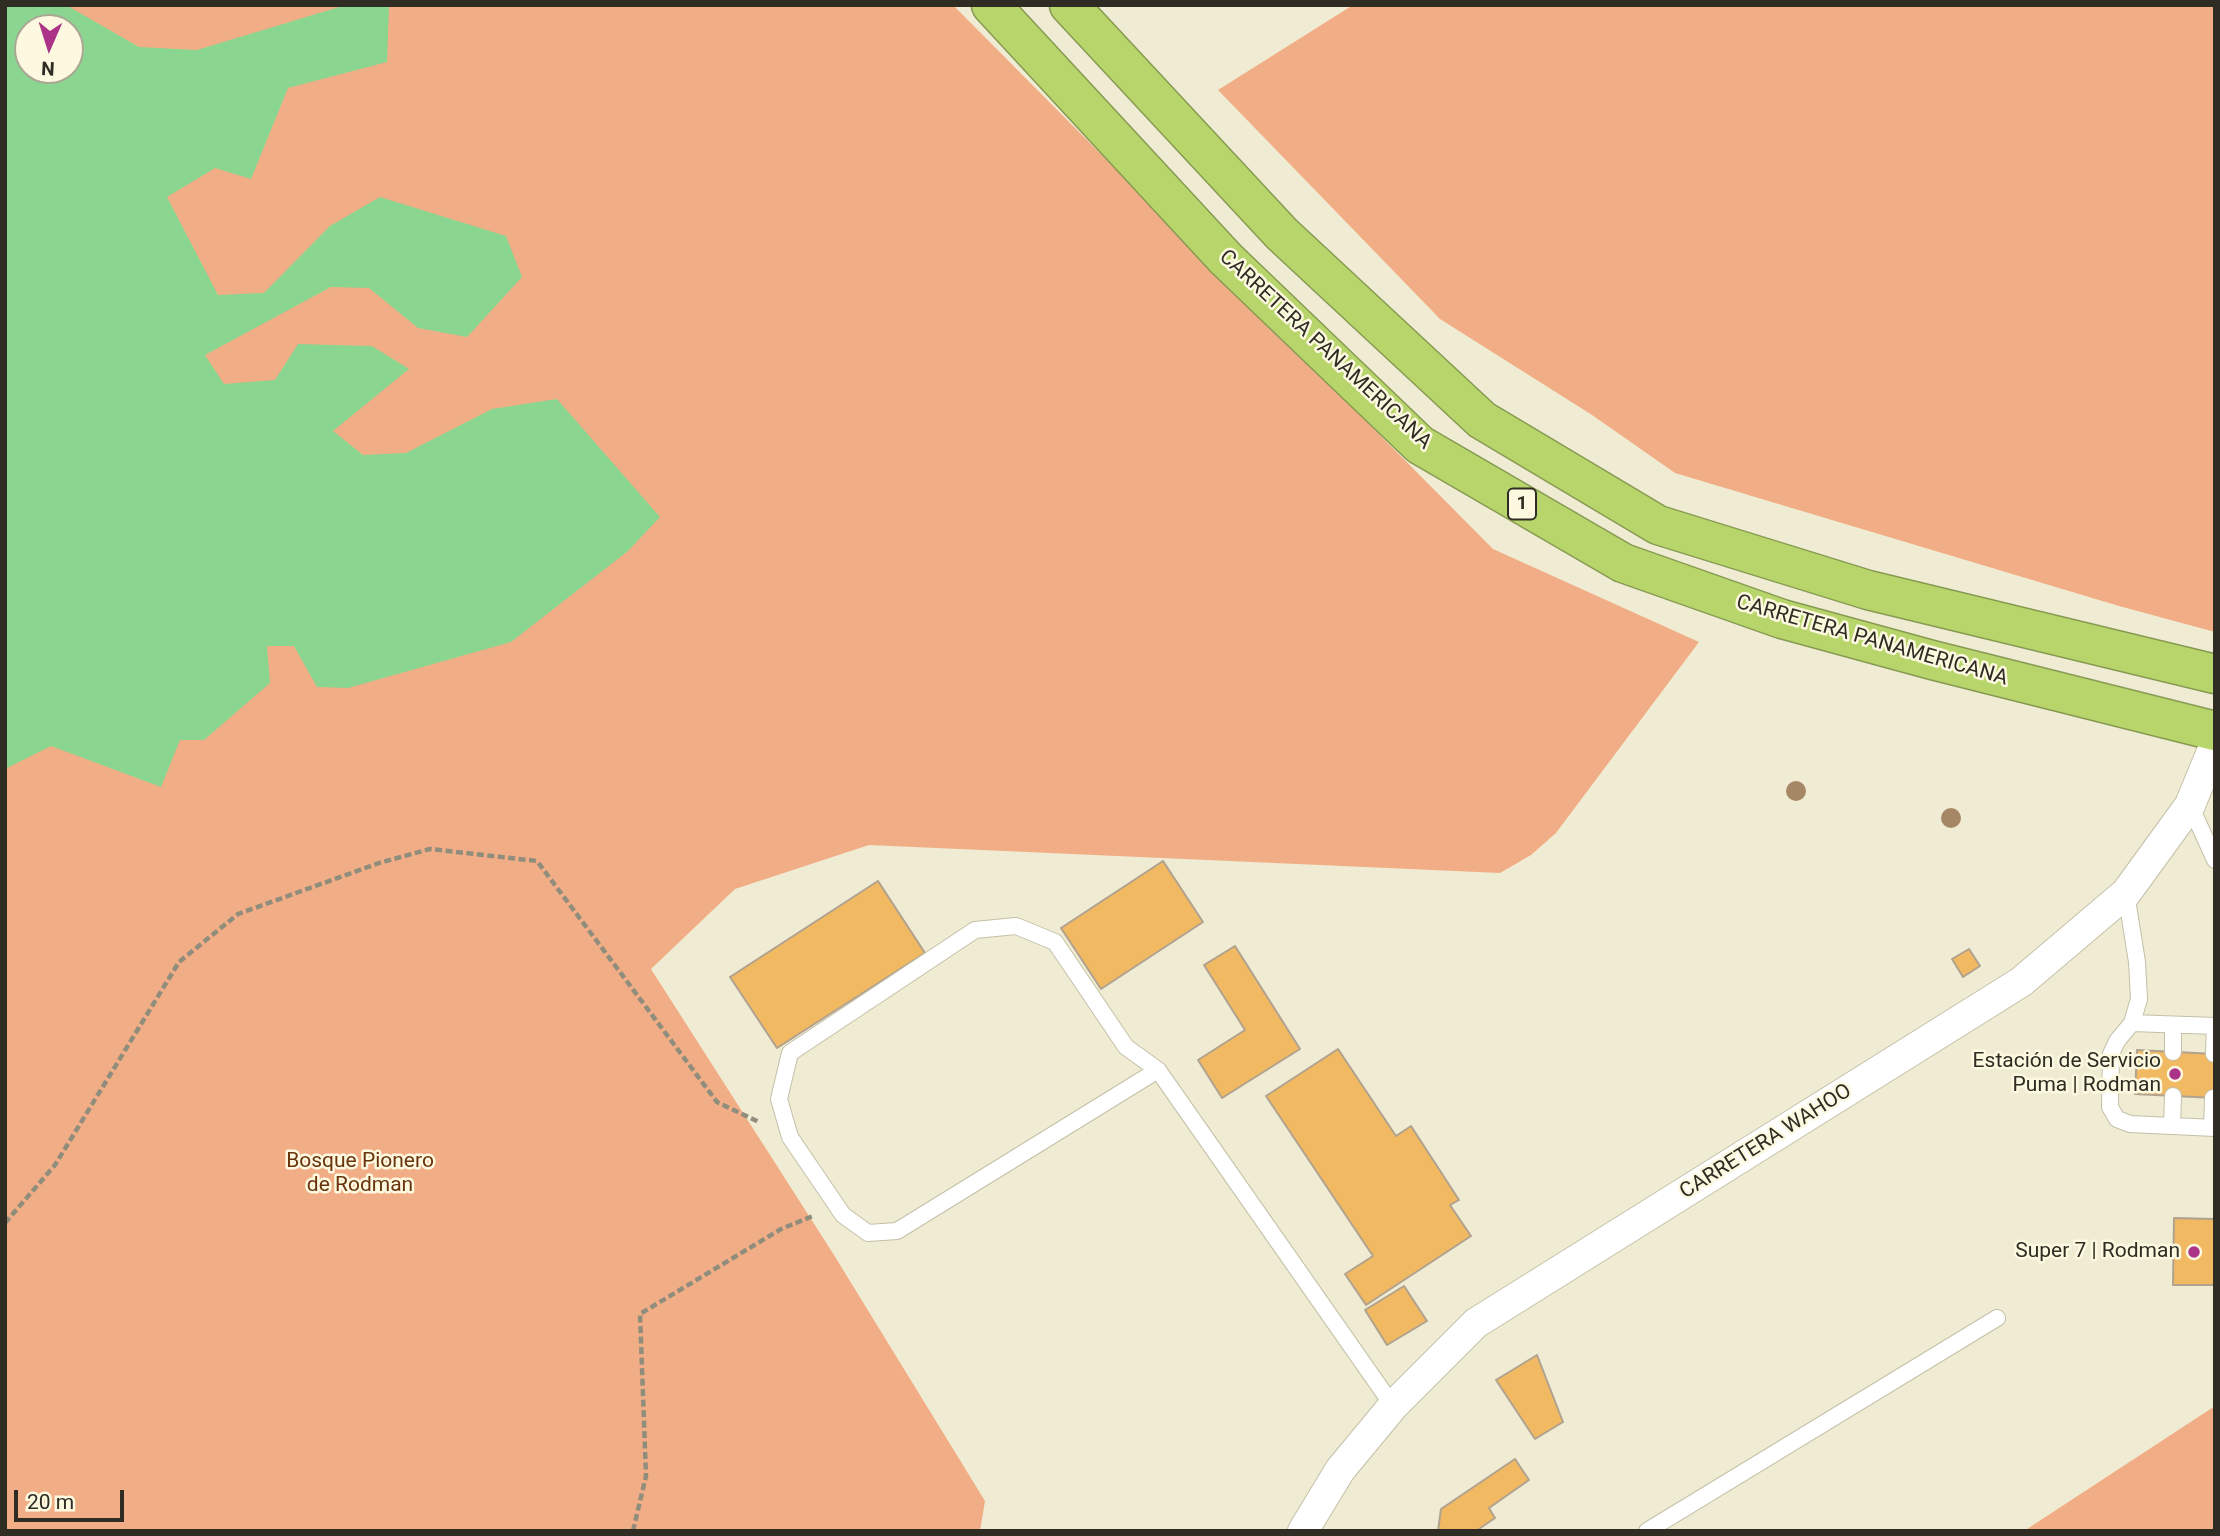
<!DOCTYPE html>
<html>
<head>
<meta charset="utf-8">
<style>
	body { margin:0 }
	#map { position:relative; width:2220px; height:1536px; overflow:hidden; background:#f0ecd3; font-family:Roboto,sans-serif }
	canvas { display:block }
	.frame { position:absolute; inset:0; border:7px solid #2e2c23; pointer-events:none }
	.north { position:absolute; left:14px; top:14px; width:70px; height:70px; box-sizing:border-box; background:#fdf9e0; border:2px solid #aaa794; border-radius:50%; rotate:183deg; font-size:19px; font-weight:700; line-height:28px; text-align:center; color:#2e2c23 }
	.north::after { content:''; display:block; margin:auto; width:24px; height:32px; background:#ab3388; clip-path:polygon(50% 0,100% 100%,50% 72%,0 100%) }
	.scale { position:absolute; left:14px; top:1490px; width:110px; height:32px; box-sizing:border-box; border:4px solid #2e2c23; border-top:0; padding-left:9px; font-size:21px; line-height:24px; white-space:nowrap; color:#2e2c23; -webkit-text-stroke:5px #fdf9e0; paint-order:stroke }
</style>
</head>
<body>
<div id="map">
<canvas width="2220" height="1536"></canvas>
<div class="frame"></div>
<div class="north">N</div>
<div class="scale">20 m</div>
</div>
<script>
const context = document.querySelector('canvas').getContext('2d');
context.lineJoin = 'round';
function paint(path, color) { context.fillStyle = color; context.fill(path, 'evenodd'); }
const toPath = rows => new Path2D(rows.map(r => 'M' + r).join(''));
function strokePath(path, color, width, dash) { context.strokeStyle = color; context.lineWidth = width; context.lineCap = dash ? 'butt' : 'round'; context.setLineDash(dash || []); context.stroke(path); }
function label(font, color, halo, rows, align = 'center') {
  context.font = font + ' Roboto,sans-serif'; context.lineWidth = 5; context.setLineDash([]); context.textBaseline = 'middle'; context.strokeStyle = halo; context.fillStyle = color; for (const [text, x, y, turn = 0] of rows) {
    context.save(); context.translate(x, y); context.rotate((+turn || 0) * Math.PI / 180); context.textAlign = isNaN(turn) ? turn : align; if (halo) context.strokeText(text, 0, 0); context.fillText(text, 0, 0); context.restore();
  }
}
paint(toPath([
	[5,5,953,5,1493,549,1699,642,1556,833,1531,855,1500,873,869,845,735,889,651,969,834,1255,985,1501,980,1531,5,1531],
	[28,28,70,28,70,70,28,70],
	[1353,5,2215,5,2215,632,2119,606,1675,473,1592,415,1440,319,1218,90],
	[2215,1406,2215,1531,2024,1531]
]), '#f1ae86');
paint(toPath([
	[5,5,66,5,139,47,197,50,346,5,389,5,387,62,288,88,251,179,215,168,167,197,218,295,264,293,330,226,380,197,506,236,522,277,467,337,418,328,369,288,331,287,205,355,224,384,275,380,298,344,372,346,409,369,333,431,363,455,406,453,492,409,557,399,660,517,628,551,511,642,348,688,317,687,294,646,267,646,270,683,204,740,180,740,161,787,51,746,5,769],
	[28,28,70,28,70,70,28,70]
]), '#8ad690');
const building = toPath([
	[1163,861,1203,922,1101,989,1061,928,1163,861],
	[878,881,925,953,777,1048,730,977,878,881],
	[1235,946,1300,1049,1222,1098,1198,1060,1245,1030,1204,965,1235,946],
	[1969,949,1980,966,1963,977,1952,959,1969,949],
	[1338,1049,1396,1136,1411,1126,1459,1200,1450,1205,1471,1236,1366,1305,1345,1274,1373,1256,1266,1096,1338,1049],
	[2137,1050,2215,1054,2215,1098,2135,1094,2137,1050],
	[2174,1218,2215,1219,2215,1285,2173,1285,2174,1218],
	[1404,1286,1427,1321,1387,1345,1365,1310,1404,1286],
	[1537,1355,1563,1422,1535,1439,1496,1380,1537,1355],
	[1515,1459,1529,1480,1489,1508,1495,1518,1476,1531,1438,1531,1441,1509,1515,1459]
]);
paint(building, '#f2b963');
strokePath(building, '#b0a28e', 2);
const lane = toPath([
	[2190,805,2215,860],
	[2126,893,2137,962,2139,999,2132,1023,2117,1041,2111,1054,2110,1107,2117,1119,2130,1124,2215,1128],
	[2132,1023,2215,1026],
	[2173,1052,2173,1025],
	[2214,1054,2215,1026],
	[1158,1070,897,1231,868,1233,843,1215,790,1137,779,1099,790,1053,975,930,1016,926,1055,942,1126,1047,1158,1070,1393,1406],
	[2172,1126,2173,1096],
	[2212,1127,2213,1098],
	[1647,1531,1997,1318]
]);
const street = toPath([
	[1303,1531,1340,1470,1393,1406,1476,1323,2021,982,2126,893,2190,805,2215,744]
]);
const highway = toPath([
	[991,5,1226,259,1420,445,1623,563,1782,619,1932,660,2215,731],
	[1069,5,1282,234,1482,420,1658,525,1868,590,2215,674]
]);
strokePath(lane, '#c4c0a8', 18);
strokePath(street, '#c4c0a8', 32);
strokePath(highway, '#879a52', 41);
strokePath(toPath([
	[5,1223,55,1165,179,962,238,914,379,863,430,849,537,861,717,1102,759,1122],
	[633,1531,646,1476,640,1314,781,1229,813,1216]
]), '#908d7c', 4.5, [7, 3.5]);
strokePath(lane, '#fff', 16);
strokePath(street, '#fff', 30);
strokePath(highway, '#b7d56b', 38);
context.fillStyle = '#a68765';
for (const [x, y] of [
	[1796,791],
	[1951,818]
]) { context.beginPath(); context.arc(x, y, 10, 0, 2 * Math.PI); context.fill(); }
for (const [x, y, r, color] of [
	[2175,1074,7,"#ab3388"],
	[2194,1252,7,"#ab3388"]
]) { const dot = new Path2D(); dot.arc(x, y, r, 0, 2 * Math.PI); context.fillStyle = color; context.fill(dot); strokePath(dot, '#fdf9e0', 2.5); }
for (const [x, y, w] of [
	[1522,504,28]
]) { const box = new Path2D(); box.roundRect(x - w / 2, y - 15.5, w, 31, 5); context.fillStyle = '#fdf9e0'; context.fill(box); strokePath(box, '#2e2c23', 2); }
label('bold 19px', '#2e2c23', null, [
	["1",1522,504]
]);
label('21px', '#2e2c23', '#fdf9e0', [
	["CARRETERA PANAMERICANA",1325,350,43],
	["CARRETERA PANAMERICANA",1872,641,16],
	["CARRETERA WAHOO",1766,1142,-32]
]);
label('21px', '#2e2c23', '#fdf9e0', [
	["Estación de Servicio",2161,1062],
	["Puma | Rodman",2161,1086],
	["Super 7 | Rodman",2180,1252]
], 'right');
label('21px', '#69340b', '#fdf9e0', [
	["Bosque Pionero",360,1162],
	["de Rodman",360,1186]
]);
</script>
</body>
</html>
